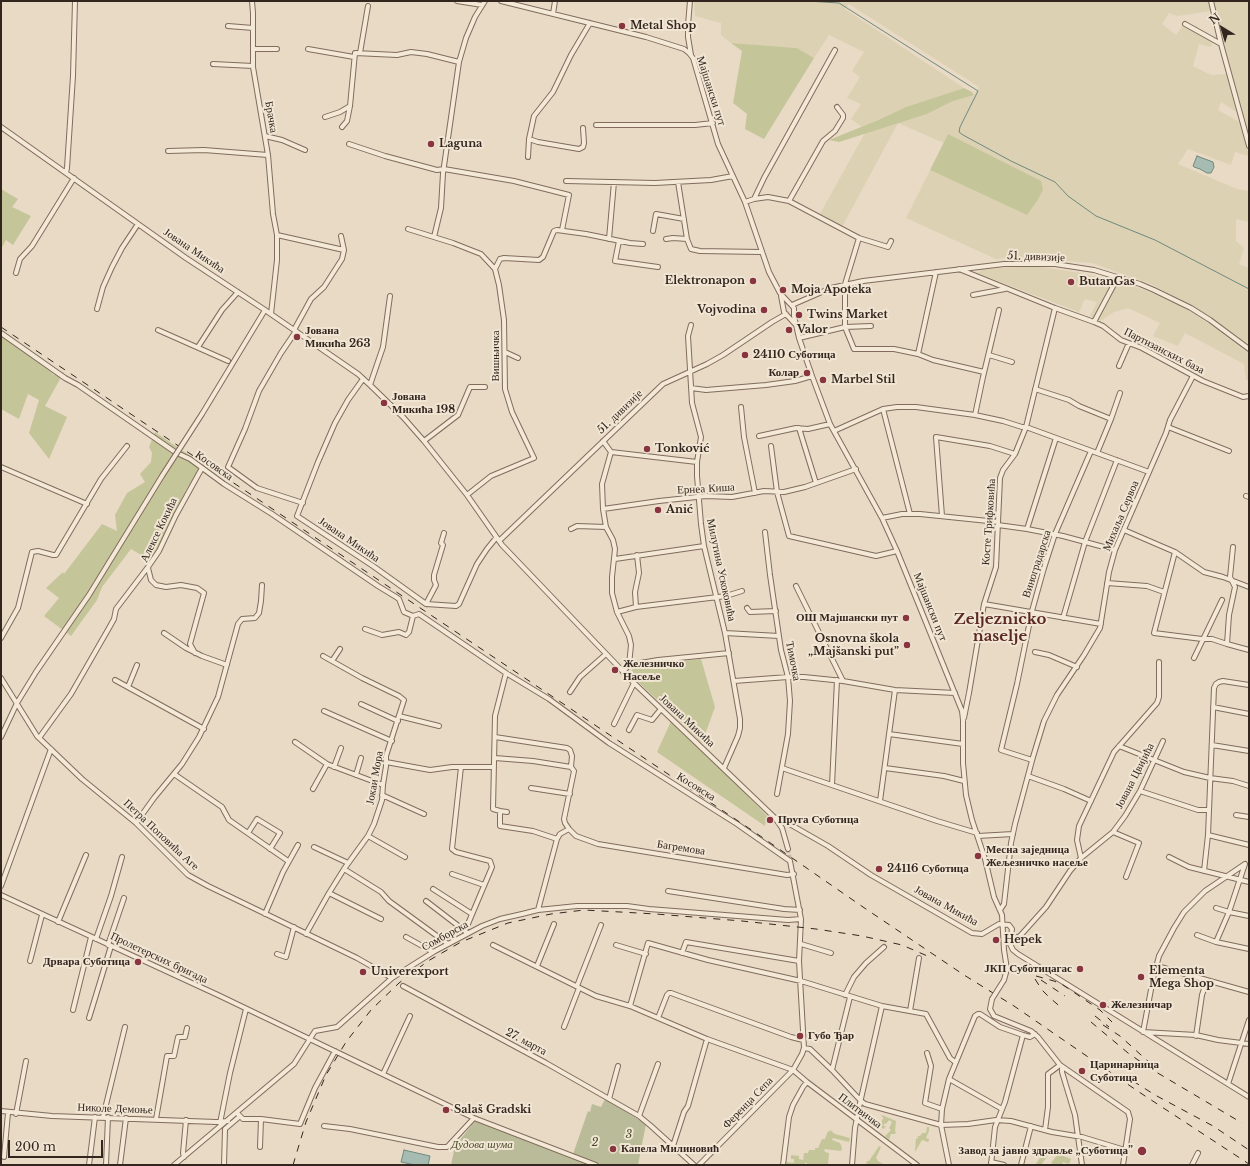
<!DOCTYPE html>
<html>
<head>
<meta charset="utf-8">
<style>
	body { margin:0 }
	#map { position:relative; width:1250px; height:1166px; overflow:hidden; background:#e8dac5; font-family:"Libre Baskerville",serif }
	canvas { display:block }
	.frame { position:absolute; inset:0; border:2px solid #33261f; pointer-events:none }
	.north { position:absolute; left:1202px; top:8px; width:40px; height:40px; -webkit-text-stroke:3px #f1e5d3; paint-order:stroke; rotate:322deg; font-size:11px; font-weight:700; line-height:16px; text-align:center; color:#33261f }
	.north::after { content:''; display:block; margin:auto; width:14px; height:18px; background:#33261f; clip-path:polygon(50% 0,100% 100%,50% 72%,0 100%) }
	.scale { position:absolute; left:8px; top:1140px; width:95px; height:18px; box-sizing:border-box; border:2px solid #33261f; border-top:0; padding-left:5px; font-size:12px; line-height:14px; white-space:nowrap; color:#33261f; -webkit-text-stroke:3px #f1e5d3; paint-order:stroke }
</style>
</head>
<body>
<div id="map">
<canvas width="1250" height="1166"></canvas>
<div class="frame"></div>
<div class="north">N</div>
<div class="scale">200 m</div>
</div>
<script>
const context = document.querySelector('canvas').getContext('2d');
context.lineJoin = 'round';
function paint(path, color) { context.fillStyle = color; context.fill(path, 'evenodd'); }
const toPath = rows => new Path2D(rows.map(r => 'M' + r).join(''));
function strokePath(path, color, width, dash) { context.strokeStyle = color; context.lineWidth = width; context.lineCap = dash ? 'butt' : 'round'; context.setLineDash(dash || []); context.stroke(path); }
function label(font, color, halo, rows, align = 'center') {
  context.font = font + ' "Libre Baskerville",serif'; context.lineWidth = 4; context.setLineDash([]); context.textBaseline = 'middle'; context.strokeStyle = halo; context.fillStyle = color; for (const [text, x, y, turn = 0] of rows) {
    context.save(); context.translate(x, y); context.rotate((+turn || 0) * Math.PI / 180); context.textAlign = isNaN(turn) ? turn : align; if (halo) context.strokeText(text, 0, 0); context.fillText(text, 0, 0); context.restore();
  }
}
paint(toPath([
	[694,1,1209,1,1211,11,1178,16,1169,13,1162,24,1176,35,1183,25,1212,42,1211,47,1199,44,1193,66,1211,75,1227,74,1237,112,1221,102,1218,110,1241,123,1249,156,1235,152,1231,165,1188,149,1178,164,1237,189,1249,191,1249,222,1236,219,1236,241,1244,248,1239,264,1249,268,1249,346,1208,315,1151,284,1092,263,1014,257,996,259,906,218,930,170,1027,215,948,134,944,143,898,123,842,227,820,214,865,133,891,125,927,114,955,100,974,95,979,87,849,4,845,9,964,88,906,107,862,127,851,119,861,104,847,98,860,77,852,71,864,52,829,35,814,58,797,48,731,43,721,35,721,23,695,16],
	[1214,1,1249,1,1249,142,1223,42],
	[1035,266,1081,273,1127,284,1147,291,1183,307,1214,327,1249,354,1249,381,1246,380,1244,364,1185,333,1178,346,1153,336,1160,323,1128,308,1114,312,1101,321,1090,316,1097,302,1085,299,1079,312,977,273,983,269]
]), '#ddd1b3');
paint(toPath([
	[731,43,797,48,814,58,764,139,745,129,747,114,733,103,742,51],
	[964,88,972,92,974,95,953,101,927,114,839,142,829,140,876,121,906,107],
	[948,134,1041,181,1043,190,1037,201,1027,215,930,170],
	[1,189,18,199,12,207,31,216,13,245,6,240,1,249],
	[1,330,16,340,54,375,64,372,45,406,67,417,49,459,29,433,39,400,28,394,19,419,1,409],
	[155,432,202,464,186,490,167,532,151,561,131,549,102,587,97,600,71,636,44,616,59,598,46,588,63,572,64,574,102,524,117,531,115,515,127,493,145,482,140,474,151,462,152,453,149,447],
	[701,659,715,707,702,743,630,674,634,666],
	[672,719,767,816,765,826,657,752],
	[882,1115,896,1121,895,1131,896,1132,895,1134,891,1134,889,1140,885,1136,891,1130,889,1128,892,1122,889,1120,886,1124,885,1123,883,1126,886,1126,884,1129,879,1126,883,1119,883,1117,881,1116],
	[927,1127,929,1127,929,1131,926,1138,929,1139,929,1140,928,1142,922,1140,915,1152,916,1138,918,1139,918,1137,917,1136,920,1136,922,1133,926,1133],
	[830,1130,835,1134,850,1138,849,1142,833,1138,832,1140,840,1143,842,1148,841,1151,824,1149,825,1152,829,1153,828,1165,807,1165,807,1163,805,1163,804,1165,785,1165,786,1162,794,1163,794,1159,791,1159,791,1155,799,1156,799,1159,803,1160,804,1153,808,1153,809,1150,815,1150,815,1148,818,1148,822,1139,825,1139,828,1131,829,1132],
	[879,1146,881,1147,876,1158,878,1161,885,1165,866,1165,867,1161,869,1161],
	[1041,1151,1044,1152,1046,1151,1050,1153,1041,1165,1035,1165,1040,1158,1038,1156],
	[1058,1154,1071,1159,1069,1164,1063,1162,1062,1165,1055,1165,1051,1163]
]), '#c5c59a');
paint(toPath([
	[605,1099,646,1124,638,1165,603,1165,573,1154,588,1111,590,1112,592,1104,601,1107],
	[475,1121,508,1133,592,1165,451,1165,455,1146]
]), '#babb98');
const water = toPath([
	[1197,156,1213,162,1214,167,1211,173,1207,173,1200,169,1194,167,1193,166,1197,156],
	[404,1150,430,1156,428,1165,415,1165,401,1162,404,1150]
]);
paint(water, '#a6bcb3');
strokePath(water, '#6e897f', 1);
strokePath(toPath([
	[807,1,839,3,978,91,960,127,959,132,963,135,1011,161,1055,182,1068,196,1096,216,1155,240,1249,289]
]), '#6e897f', 1);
strokePath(toPath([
	[788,849,790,861]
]), '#c4b6a4', 4, [4, 2]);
const minor = toPath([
	[252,1,253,13,253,67,268,155,273,214,277,235,277,260,271,314],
	[457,1,482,5],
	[501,1,646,37,684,49,689,53,693,58,718,144,745,202,769,272,780,293,794,308,794,316,799,338,812,376,830,424,882,518,897,551,962,711,963,720,963,763,966,795,972,820,985,859,994,897,1002,915,1004,950,1007,969,1004,980],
	[690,1,688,25,688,37,691,55],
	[1211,1,1221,44,1249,146],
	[553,14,555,1],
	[1185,24,1221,44],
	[228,26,253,28],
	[253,49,277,49],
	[308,49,354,57],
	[360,53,368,6],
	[213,64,253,66],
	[325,117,340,112,350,106],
	[596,125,695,125,713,123],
	[1,127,186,258,265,310,358,374,370,385,403,417,424,441,467,495,502,545,634,683,774,817,786,822,828,846,871,875,972,933,982,934,999,924,1009,925,1012,929,1010,944,1013,950,1018,954,1249,1097],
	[342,127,347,121,350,106,355,53,397,55,411,52,427,54,459,62],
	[265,136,282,140,305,150],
	[529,139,538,142,579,149,583,147,584,143,583,128],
	[349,144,385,156,437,170,444,169,514,181,569,195,562,230],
	[168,151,204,150,268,155],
	[528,157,529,139,534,116,553,92,571,55,590,23],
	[66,173,67,168,73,76,75,1],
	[566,181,655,183,711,180,733,176],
	[678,182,687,239,691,249,700,251,761,252],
	[754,199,764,178,835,50],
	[789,201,823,141,835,131,843,118,843,115,837,107],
	[745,202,754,199,768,197,789,201,859,238,845,284,845,327,854,349,894,349,918,354,933,360,984,372],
	[408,229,453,243,481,254,495,269,499,285,504,320,505,389,512,412,534,458,491,476,467,495],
	[653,231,656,214,684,219],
	[277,235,344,250],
	[434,237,441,208,443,173,459,62,466,38,475,17,485,1],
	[859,238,888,247,891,241],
	[609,239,614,182],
	[666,239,673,238,687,239],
	[619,241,615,261,658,267],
	[495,269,500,259,504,258,539,260,543,257,554,231,557,230,586,234,630,243,643,244],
	[959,269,1055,308,1094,322,1103,326,1121,340,1142,348,1203,381,1243,397,1249,396],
	[16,273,20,259,32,246,74,178],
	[973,295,1005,289],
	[781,296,784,312,795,324],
	[792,305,831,288,863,281,1004,264,1055,264,1094,270,1140,284,1154,290,1191,308,1210,320,1249,349],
	[97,309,103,287,112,267,122,248,138,224],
	[1094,322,1118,277],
	[691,325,688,336,692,403,701,437,697,462,697,476,701,524,704,546,725,633,740,719,740,728,738,736,724,768],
	[158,330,228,361],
	[294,330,311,299,324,287,342,259,344,250,341,236],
	[296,331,281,353,259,391,245,429,228,467,257,488,303,503],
	[1,333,65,378,78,385,175,452,190,459,224,484,272,514,378,586,396,597,399,599,404,612,413,616],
	[799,338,845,327,871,326],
	[198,347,222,310,238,292],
	[505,352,518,358],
	[918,354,936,272],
	[989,355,1012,362],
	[1119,366,1129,343],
	[363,379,348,400,335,423,318,462,297,516,373,566,426,604,456,606,459,604,477,564,487,549,496,538],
	[370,385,383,347,390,296],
	[691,388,706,390,766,385,795,381,812,376],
	[1035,389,1069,400,1079,406,1111,419],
	[741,407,744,437,755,493],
	[883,409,910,514],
	[202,414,265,310],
	[975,415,983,377,999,310],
	[1168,427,1229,451],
	[799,428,816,483],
	[834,431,883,409,897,407,916,407,975,415,1003,421,1022,427,1026,427,1149,472],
	[759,436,796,428,808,429,830,424],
	[424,441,458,415,470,387,485,387],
	[603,441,611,452,602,484,603,509,606,527,613,540,615,549,612,577,612,593,617,612,629,636,631,645,629,665,623,672],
	[771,446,777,492,789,536,876,556,897,551],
	[611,452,697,462],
	[1097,453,1111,419,1120,393],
	[1,467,87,504],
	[1246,496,1249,497],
	[603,509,659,501,706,496,732,497,764,491,784,492,805,487,856,469],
	[942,516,936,437,990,446,1015,454],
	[882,518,902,514,920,514,998,522],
	[998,525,1027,529,1063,536,1115,550],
	[571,529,577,526,606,527],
	[1027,529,1056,438],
	[1124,530,1175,552,1204,572,1223,577,1249,587],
	[765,532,770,575,781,650,788,677,790,701,788,734,777,794],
	[499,541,663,384,707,364,723,355,772,322,786,314],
	[1175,552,1154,633,1202,639,1212,639,1227,644,1249,650],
	[615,559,704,546],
	[148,568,151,580,156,585,166,587,181,585,197,588,204,593,190,644,195,653],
	[1107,583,1147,586,1164,592],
	[796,586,843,681],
	[426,604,436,585,434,580,434,575,443,545,441,543,444,533],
	[984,604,1101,624],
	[636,607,635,592,639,573,637,555],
	[747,608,750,612,776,611],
	[617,612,636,607,726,596,742,591],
	[1063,618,1085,542,1117,460],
	[365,629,382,635,399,632,406,635,409,632,413,616,419,614,506,673,549,699,609,743,737,824,790,861,801,919,799,961,804,1048,802,1054,793,1070,699,1165],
	[164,633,186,648,202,656,227,665],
	[725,633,779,636],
	[1,638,18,608,32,552,38,551,53,555,56,555,101,479,127,446],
	[1227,644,1229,615,1235,587,1230,577,1233,547],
	[1035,652,1049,655,1077,667],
	[1194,658,1222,600],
	[332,661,340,649],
	[629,665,658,660,729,653],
	[506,673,495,716,493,809,500,811,500,826,533,831,557,839],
	[1,678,37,736,82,779,136,823,188,875,208,886,357,958,392,978],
	[115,680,204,729],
	[734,681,788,677,804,677,843,681,895,690,955,693],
	[128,687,137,665],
	[570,692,580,677,606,654],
	[361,704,398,721],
	[1213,707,1249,714],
	[324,711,392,741],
	[399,716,439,726],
	[964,718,969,693,984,604,996,567,1000,478,1003,470,1015,454,1026,427,1055,308],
	[614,724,634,683],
	[629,730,637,715,652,720,661,709],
	[889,734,963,744],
	[1,737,17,703,36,672,89,595,162,476],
	[495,737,567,748,570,750,572,756,571,767],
	[39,738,71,694,109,628,114,619,116,609,148,567,159,551,176,515,202,468],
	[295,742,327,764,383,785],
	[1212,745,1249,751],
	[1119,746,1184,772,1210,778,1233,781,1249,786],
	[495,758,533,761,571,767],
	[1032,760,1001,750,1017,684,1032,611,1044,568,1055,534,1091,451],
	[386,762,430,770,452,767,494,767],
	[334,767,341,748],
	[461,767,452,849,456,852,490,861,492,867,465,931,467,933],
	[782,768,937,821,977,833],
	[885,768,944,776,964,781],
	[174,774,222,807,229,820,288,861],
	[356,775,361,758],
	[1028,776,1064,789,1091,801],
	[832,785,837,680],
	[531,788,570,794],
	[313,789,327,764],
	[1140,791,1198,810,1209,810],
	[382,795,424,814],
	[880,801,895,690],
	[500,811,507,812],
	[1236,815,1249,817],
	[775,818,782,828,788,849],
	[136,823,154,798,182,764,199,737,218,697,238,624,242,619,255,618,259,613,261,601,262,585],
	[569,829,576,836,598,844,787,875,794,874],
	[1113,832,1139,843,1126,877],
	[248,833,257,819,280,833,270,849],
	[1208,835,1249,845],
	[368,836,405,857],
	[978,836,1013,834],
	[314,847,348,863],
	[1169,857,1189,867,1249,882],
	[1081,858,1077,840,1079,826,1114,752,1157,703,1159,697,1159,662],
	[1245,864,1205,891,1184,912,1174,928,1159,956,1153,979,1143,1032,1196,1035,1218,1040,1249,1044],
	[344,869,381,892,389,901,448,944],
	[1204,871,1208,835,1214,688,1216,684,1219,682,1223,681,1249,685],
	[452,874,484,885],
	[1,886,51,749],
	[433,889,472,914],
	[668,891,784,909,800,910],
	[329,893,381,919],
	[1,895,218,995,474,1118,596,1165],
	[426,901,465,931],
	[1216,908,1229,912,1249,916],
	[538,910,557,839,560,834,569,829,565,823,564,819,574,771,571,767],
	[1000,910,1004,904,1011,843,1015,824,1033,757,1044,721,1057,695,1084,655,1100,628,1109,572,1115,550,1166,433,1170,420,1193,376],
	[265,914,283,872,298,845],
	[58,922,86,855],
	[306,934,329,893,344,869,368,836,374,824,382,800,383,785,386,766,386,756,404,700,399,696,362,678,323,656],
	[1197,935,1216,942,1249,949],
	[406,937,433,952],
	[96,939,111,896,122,857],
	[1010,940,1020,936,1046,907,1070,871,1081,858,1113,832,1125,816,1140,791,1163,741],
	[1216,942,1229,912,1245,864],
	[801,944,831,953],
	[108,945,124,898],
	[493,945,596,996,630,1006,707,1039,793,1070,807,1082,917,1165],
	[616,945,646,954],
	[682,953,686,942,799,961],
	[277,954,286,957,294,927],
	[30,961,42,915],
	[537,966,554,924],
	[1157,966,1249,992],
	[403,986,546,1063,639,1116,651,1126,694,1165],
	[577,986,601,925],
	[845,995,854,977,866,963,884,947],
	[992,999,990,1009,994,1016,1031,1031,1038,1037,1060,1065,1128,1112,1130,1119,1123,1165],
	[630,1006,648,943,708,960,801,981,882,1006,926,1014,950,1058,955,1062],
	[73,1010,91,937],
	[910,1011,919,958],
	[89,1018,111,946],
	[658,1018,667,995,669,993,671,993,791,1037,803,1040],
	[564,1027,579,988],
	[1196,1036,1202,995,1207,980],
	[804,1048,810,1049,832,1070,861,1101,865,1104,941,1125,968,1124,996,1120,1011,1121,1052,1132,1082,1137,1125,1150],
	[927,1053,931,1066,925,1103,942,1109],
	[1062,1067,1062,1072,1075,1115,1082,1165],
	[832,1070,850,997],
	[383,1074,410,1016],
	[949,1079,1002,1109],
	[1228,1084,1249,1020],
	[609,1099,618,1066],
	[1,1111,52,1116,216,1122,228,1121],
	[237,1113,243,1119,261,1119,300,1124,315,1088,335,1051],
	[16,1114,26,1061],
	[639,1116,658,1064],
	[103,1117,125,1027],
	[156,1119,167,1056,174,1056,178,1037,185,1037,187,1028],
	[220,1123,230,1073,246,1009],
	[324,1126,350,1129,438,1147,447,1147,474,1118],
	[1045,1130,1048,1107,1048,1074,1060,1065],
	[673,1146,684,1112,688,1106,707,1039],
	[260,1147,261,1119],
	[4,1157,8,1113],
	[184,1157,183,1153,186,1120],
	[991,1162,1004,1165],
	[89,1165,95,1117],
	[106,1165,108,1117],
	[120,1165,126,1118],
	[174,1165,294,1064,315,1031,337,1027,392,978,435,951,482,926,500,919,522,914,538,910,577,906,627,906,649,909,788,920,801,919],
	[224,1165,225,1129,239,1117],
	[783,1165,789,1117,793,1105,803,1087,807,1082],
	[852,1165,855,1128,860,1103,882,1006],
	[949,1165,941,1125,942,1109,949,1079,975,1016,978,1014,980,1014,1000,1027,1023,1035,1030,1037,1035,1034],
	[991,1165,995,1127,1005,1102,1023,1035],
	[1021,1165,1031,1126],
	[1192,1165,1198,1153]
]);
strokePath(minor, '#816c5d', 6);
strokePath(minor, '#f4e8d7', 4);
strokePath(toPath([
	[1,327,753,831,863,907,964,975,1014,1006,1139,1092,1249,1164],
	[1036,976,1054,981,1063,985,1100,1010,1112,1022],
	[1035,979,1042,990,1050,998,1063,1009],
	[1041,980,1065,996],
	[1095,1016,1109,1027],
	[1091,1022,1128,1053,1151,1069,1242,1123],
	[1103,1025,1120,1036,1151,1064],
	[1133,1081,1155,1095,1213,1126,1249,1150],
	[293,1165,306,1122,326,1075,346,1042,371,1010,399,983,428,961,461,942,508,923,551,914,584,910,656,914,742,921,816,929,862,936,902,945,932,958]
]), '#33261f', 1, [7, 7]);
const minorBridge = toPath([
	[162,476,202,414],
	[992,999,1004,980]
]);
strokePath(minorBridge, '#816c5d', 6, []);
strokePath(minorBridge, '#f4e8d7', 4);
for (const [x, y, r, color] of [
	[622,26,4,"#88353f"],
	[431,144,4,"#88353f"],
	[753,281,4,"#88353f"],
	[1071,282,4,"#88353f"],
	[783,290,4,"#88353f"],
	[764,310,4,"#88353f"],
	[799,315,4,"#88353f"],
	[789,330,4,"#88353f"],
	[297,337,4,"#88353f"],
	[745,355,4,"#88353f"],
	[807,373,4,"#88353f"],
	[823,380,4,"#88353f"],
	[384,403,4,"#88353f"],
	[647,449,4,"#88353f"],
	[658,510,4,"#88353f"],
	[906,618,4,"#88353f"],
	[907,645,4,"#88353f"],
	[615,670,4,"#88353f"],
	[770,820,4,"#88353f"],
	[978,856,4,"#88353f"],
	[879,869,4,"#88353f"],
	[996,940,4,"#88353f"],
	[138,962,4,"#88353f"],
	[1080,969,4,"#88353f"],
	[363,972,4,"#88353f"],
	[1141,977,4,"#88353f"],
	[1103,1005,4,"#88353f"],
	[800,1036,4,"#88353f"],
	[1082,1071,4,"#88353f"],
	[446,1110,4,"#88353f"],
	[613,1149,4,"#88353f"],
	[1142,1151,5,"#88353f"]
]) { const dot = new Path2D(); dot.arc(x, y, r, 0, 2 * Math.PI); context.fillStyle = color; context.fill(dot); strokePath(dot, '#f1e5d3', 1.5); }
label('bold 11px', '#33261f', '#f1e5d3', [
	["Metal Shop",630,26],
	["Laguna",439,144],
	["Elektronapon",745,281,"right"],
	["ButanGas",1079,282],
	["Moja Apoteka",791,290],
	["Vojvodina",756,310,"right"],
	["Twins Market",807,315],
	["Valor",797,330],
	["Јована",305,331],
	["Микића 263",305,344],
	["24110 Суботица",753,355],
	["Колар",799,373,"right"],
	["Marbel Stil",831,380],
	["Јована",392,397],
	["Микића 198",392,410],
	["Tonković",655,449],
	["Anić",666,510],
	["ОШ Мајшански пут",898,618,"right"],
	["Osnovna škola",899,639,"right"],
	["„Majšanski put”",899,652,"right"],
	["Железничко",623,664],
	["Насеље",623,677],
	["Пруга Суботица",778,820],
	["Месна заједница",986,850],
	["Жељезничко насеље",986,863],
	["24116 Суботица",887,869],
	["Hepek",1004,940],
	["Дрвара Суботица",130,962,"right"],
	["ЈКП Суботицагас",1072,969,"right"],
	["Elementa",1149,971],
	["Mega Shop",1149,984],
	["Univerexport",371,972],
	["Железничар",1111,1005],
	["Губо Ђар",808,1036],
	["Царинарница",1090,1065],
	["Суботица",1090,1078],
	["Salaš Gradski",454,1110],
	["Капела Милиновић",621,1149],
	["Завод за јавно здравље „Суботица”",1133,1151,"right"]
], 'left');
label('11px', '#33261f', '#f1e5d3', [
	["Мајшански пут",711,91,72],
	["Брачка",271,117,80],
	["Јована Микића",194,251,34],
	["51. дивизије",1036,257,2],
	["Партизанских база",1164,351,27],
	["Вишњичка",496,356,-90],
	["51. дивизије",620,412,-44],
	["Косовска",214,466,35],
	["Ернеа Киша",706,489,-3],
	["Михаља Сервоа",1121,516,-67],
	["Косте Трифковића",989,522,-86],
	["Алексе Кокића",159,530,-64],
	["Јована Микића",349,540,34],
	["Виноградарска",1037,564,-72],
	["Милутина Ускоковића",721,570,78],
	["Мајшански пут",930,607,68],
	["Тимочка",793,661,79],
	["Јована Микића",687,721,43],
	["Јована Цвијића",1135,776,-63],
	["Јокаи Мора",375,778,-80],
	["Косовска",696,787,32],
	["Петра Поповића Аге",161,835,43],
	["Багремова",681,848,9],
	["Јована Микића",946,906,29],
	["Сомборска",445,936,-29],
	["Пролетерских бригада",159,958,25],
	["27. марта",526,1042,28],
	["Ференца Сепа",748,1103,-46],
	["Николе Демоње",115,1109,2],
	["Плитвичка",860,1111,37]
]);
label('italic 11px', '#474c28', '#f1e5d3', [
	["3",629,1135],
	["2",595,1143],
	["Дудова шума",482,1145]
]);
label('bold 15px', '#5a2924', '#f1e5d3', [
	["Zeljeznicko",1000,620],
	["naselje",1000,637]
]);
</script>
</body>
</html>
